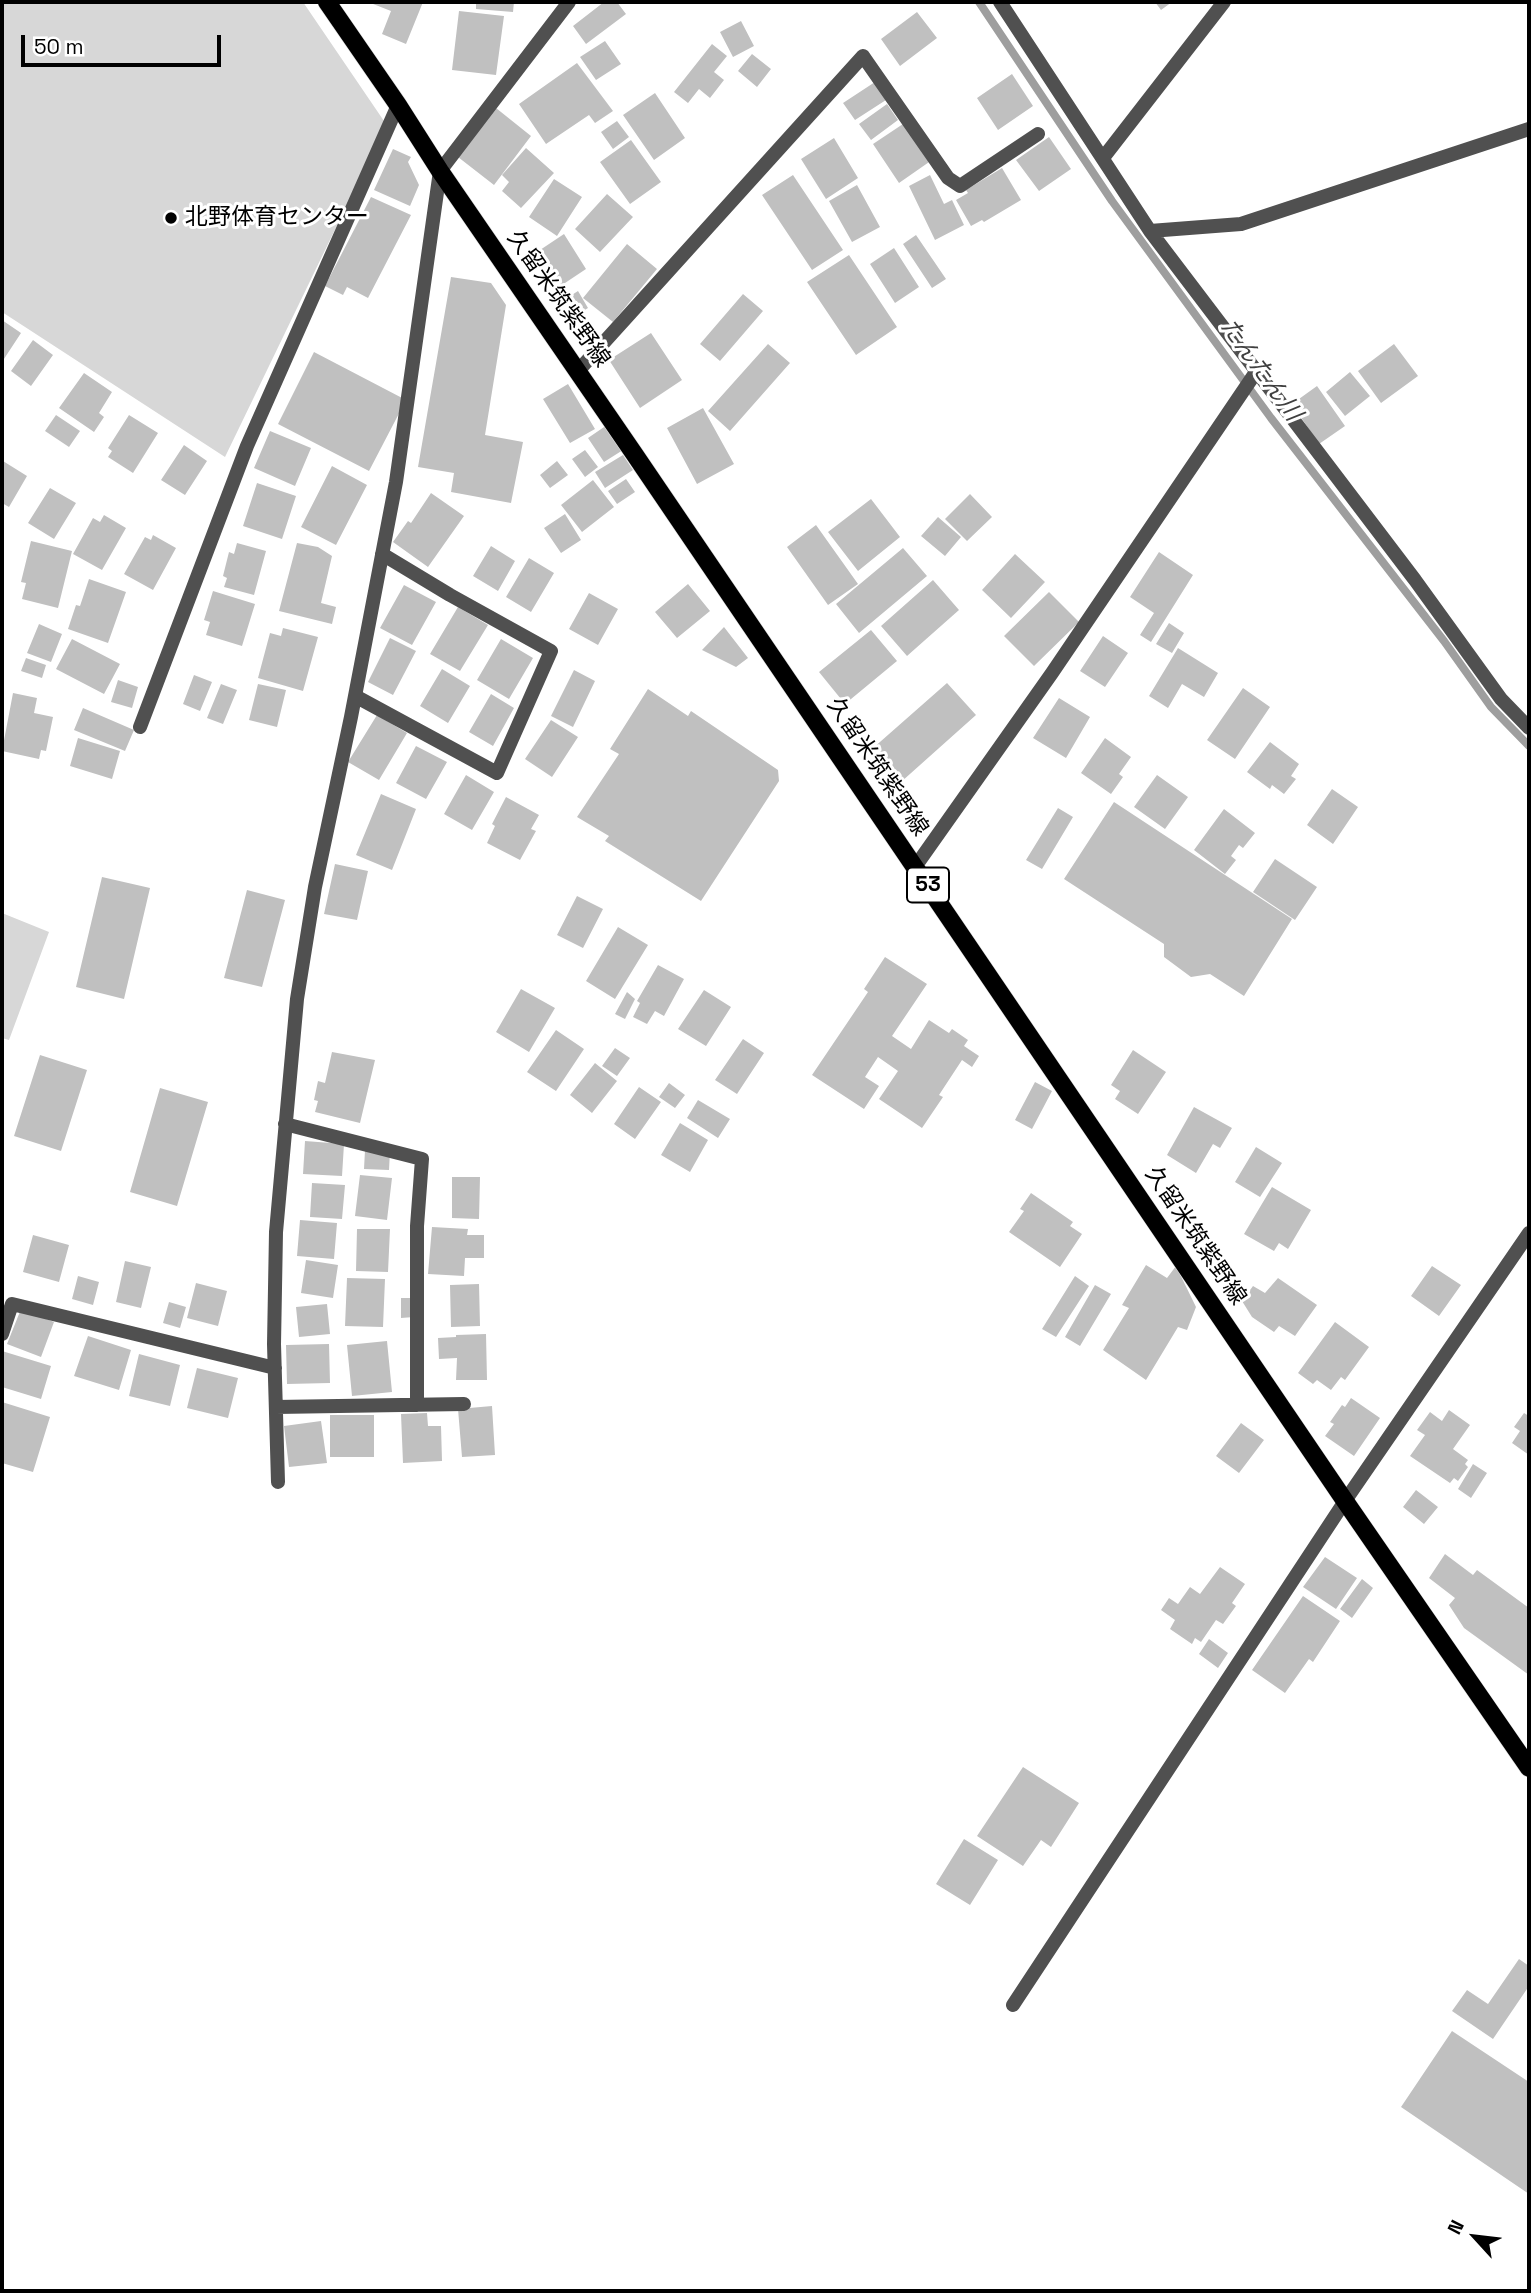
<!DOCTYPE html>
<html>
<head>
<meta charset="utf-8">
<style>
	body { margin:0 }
	#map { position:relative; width:1531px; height:2293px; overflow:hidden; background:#fff; font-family:"Space Grotesk",sans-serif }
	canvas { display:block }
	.frame { position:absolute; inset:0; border:4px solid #000; pointer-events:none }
	.north { position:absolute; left:1440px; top:2202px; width:70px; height:70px; -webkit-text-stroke:5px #fff; paint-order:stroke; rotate:297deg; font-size:19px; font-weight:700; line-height:28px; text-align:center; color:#000 }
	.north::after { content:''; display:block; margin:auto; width:24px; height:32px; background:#000; clip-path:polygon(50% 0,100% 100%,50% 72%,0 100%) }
	.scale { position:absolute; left:21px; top:35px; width:200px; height:32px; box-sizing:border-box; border:4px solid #000; border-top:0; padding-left:9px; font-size:21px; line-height:24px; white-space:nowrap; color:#000; -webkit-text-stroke:5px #fff; paint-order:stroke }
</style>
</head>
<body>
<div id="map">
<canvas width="1531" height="2293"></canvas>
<div class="frame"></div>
<div class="north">N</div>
<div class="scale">50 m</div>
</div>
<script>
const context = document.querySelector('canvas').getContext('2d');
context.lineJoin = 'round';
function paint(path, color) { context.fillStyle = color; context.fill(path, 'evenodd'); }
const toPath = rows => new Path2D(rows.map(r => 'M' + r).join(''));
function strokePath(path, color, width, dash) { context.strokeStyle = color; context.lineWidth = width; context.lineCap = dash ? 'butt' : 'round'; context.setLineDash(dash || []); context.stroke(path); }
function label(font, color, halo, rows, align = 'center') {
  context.font = font + ' "Space Grotesk","Noto Sans JP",sans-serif'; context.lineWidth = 6; context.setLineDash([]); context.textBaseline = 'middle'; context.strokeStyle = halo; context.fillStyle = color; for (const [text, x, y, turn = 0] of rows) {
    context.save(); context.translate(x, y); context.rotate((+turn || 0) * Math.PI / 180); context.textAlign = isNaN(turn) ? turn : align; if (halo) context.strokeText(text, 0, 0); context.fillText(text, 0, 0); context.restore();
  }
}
paint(toPath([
	[2,2,303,2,386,124,225,457,2,312],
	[2,913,49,932,9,1040,2,1038]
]), '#d7d7d7');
strokePath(toPath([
	[979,2,1112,201,1271,418,1444,641,1491,707,1529,746]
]), '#9e9e9e', 8);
paint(toPath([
	[368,2,423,2,406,44,382,34,391,11],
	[476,2,514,2,513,12,476,9],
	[604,2,617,2,626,14,586,44,573,26],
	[1155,2,1172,2,1161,10],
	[459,11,504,16,496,75,452,70],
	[917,12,937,38,900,66,881,39],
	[741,21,754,46,733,57,720,32],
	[605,41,621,64,596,80,580,57],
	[712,44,727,56,714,72,724,80,710,98,699,89,688,103,674,92],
	[752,54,771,69,757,87,738,71],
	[577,63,613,111,595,123,589,115,546,144,519,104],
	[1012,74,1033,106,998,130,977,98],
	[875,82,886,100,855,120,843,103],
	[655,93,685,138,654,160,623,115],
	[887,104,898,120,871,140,859,124],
	[496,108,531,136,494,185,458,157],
	[617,121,629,137,613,149,601,132],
	[906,122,932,160,899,183,873,144],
	[1049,137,1071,169,1039,191,1016,160],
	[834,138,858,178,826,199,801,159],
	[631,140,661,182,630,204,600,162],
	[526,148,554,173,521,208,502,191,509,182,502,175],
	[393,149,411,157,408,162,419,185,410,206,374,190],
	[1002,168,1021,200,984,222,982,220,971,226,956,200,968,193,966,190],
	[793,175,843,250,812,270,762,195],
	[930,175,944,204,952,200,964,225,935,240,909,186],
	[554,179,582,197,557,236,529,217],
	[857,185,880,227,852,242,829,201],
	[607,194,633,217,600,252,575,229],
	[371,197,411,215,368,298,347,287,343,295,325,286],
	[564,234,586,269,559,287,537,252],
	[916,235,946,279,932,288,903,244],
	[627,244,657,269,613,322,583,298],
	[894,248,919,287,895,303,870,264],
	[849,255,897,327,856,355,807,282],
	[451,277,491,283,506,305,485,435,523,442,511,503,451,492,454,473,418,467],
	[578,291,588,308,575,316,564,300],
	[743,294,763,311,720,361,700,344],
	[2,320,21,333,2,362],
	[651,333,682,380,640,408,609,360],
	[33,340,53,355,31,386,11,371],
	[768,344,790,363,730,431,708,411],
	[1394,344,1418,376,1381,403,1358,371],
	[314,352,406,400,369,471,278,424],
	[1350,372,1370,396,1345,416,1326,392],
	[84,373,112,392,99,413,104,417,94,432,59,408],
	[568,384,595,429,570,443,543,399],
	[1317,386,1345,426,1319,444,1292,404],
	[703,408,734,464,697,484,667,428],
	[56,415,80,431,69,447,45,431],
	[129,415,158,433,133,473,108,457,112,451,108,448],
	[607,425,623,450,604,462,588,438],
	[270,431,311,448,295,486,254,468],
	[184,445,207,461,185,495,161,480],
	[585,450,598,467,585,477,572,459],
	[623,455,633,470,605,488,595,472],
	[3,461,27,476,9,507,2,503],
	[557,461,568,475,550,488,540,475],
	[332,466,367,485,336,545,301,527],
	[626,479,635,492,617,504,608,491],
	[593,480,614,507,582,532,561,505],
	[257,483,296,496,282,539,243,526],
	[50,488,76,503,54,539,28,523],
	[431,493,464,516,428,567,393,542,408,521,411,523],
	[970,494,992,517,967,541,945,519],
	[871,499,900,537,858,571,828,532],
	[565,514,581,540,561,553,544,528],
	[104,515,126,528,102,570,73,554,93,518,100,522],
	[938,517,961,537,945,556,921,536],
	[816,525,858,584,828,605,787,547],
	[153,535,176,548,153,590,124,574,145,537,151,540],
	[31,541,72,551,58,608,22,599,26,583,21,582],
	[237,543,266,551,254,595,224,587,227,578,223,576,229,552,234,554],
	[297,543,318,547,332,556,321,603,336,607,332,624,279,611],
	[491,546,515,561,498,591,473,576],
	[903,548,927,576,859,633,836,604],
	[1159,552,1193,575,1151,642,1140,635,1154,613,1130,597],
	[1015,554,1045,582,1011,618,982,590],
	[529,558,554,573,531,612,506,597],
	[89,579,126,592,108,643,68,629,76,605,80,606],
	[933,580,959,610,907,656,881,626],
	[688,584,710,611,677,638,655,612],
	[404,585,436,602,412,645,380,628],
	[213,591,255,604,242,646,206,635,210,622,204,620],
	[1049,592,1079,622,1034,666,1004,636],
	[589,593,618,609,598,645,569,629],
	[458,607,488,625,460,671,430,654],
	[1169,623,1184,633,1172,653,1156,644],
	[39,624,62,634,51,662,27,653],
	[724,627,748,658,736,667,702,650],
	[283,628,318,637,303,691,258,678,270,633,281,636],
	[871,630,897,661,845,704,819,672],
	[1103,636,1128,653,1105,687,1080,671],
	[390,638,416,651,393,695,368,682],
	[72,639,120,664,104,694,56,669],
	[501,639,533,658,509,699,477,680],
	[1178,648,1218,673,1204,697,1182,684,1168,708,1149,696],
	[26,658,46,665,42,678,21,671],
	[442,669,470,686,448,723,420,706],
	[574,670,595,681,573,727,551,716],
	[194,675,212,682,200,711,183,704],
	[118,680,138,687,132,708,111,702],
	[947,683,976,715,901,782,872,749],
	[221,684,237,690,223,724,207,718],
	[258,684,286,690,277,727,249,720],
	[1243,688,1270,707,1235,759,1207,740],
	[648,689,688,716,691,711,778,770,779,781,701,901,605,841,609,836,577,817,619,754,610,749],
	[13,693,37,698,34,713,53,717,46,751,41,750,39,759,2,751],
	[491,694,514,708,493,746,469,732],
	[1059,698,1090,717,1066,758,1033,738],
	[83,708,134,730,125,751,74,730],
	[377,715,407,733,379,780,348,762],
	[551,720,578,737,552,777,525,759],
	[78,738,120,751,112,779,70,766],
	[1105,738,1131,757,1119,774,1123,777,1111,794,1081,773],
	[1270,742,1299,764,1291,776,1296,779,1284,794,1272,785,1270,789,1247,772],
	[416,746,447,762,426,799,396,783],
	[466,775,494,792,472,830,444,814],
	[1157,775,1188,797,1165,829,1134,807],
	[1332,789,1358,807,1333,844,1307,825],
	[381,794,416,809,392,870,356,855],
	[506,797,539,815,531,829,536,831,520,860,487,843,495,826,492,824],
	[1114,802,1292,919,1244,996,1210,974,1191,977,1164,957,1164,944,1064,879],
	[1058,808,1073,817,1042,869,1026,860],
	[1224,809,1255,833,1243,848,1239,845,1231,856,1236,860,1225,874,1194,850],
	[1275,859,1317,887,1295,920,1253,892],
	[335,864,368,871,357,920,324,914],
	[102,877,150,888,124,999,76,987],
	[247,890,285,900,262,987,224,978],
	[577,896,603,909,583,948,557,935],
	[618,927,648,945,615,999,586,981],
	[885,957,927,984,892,1036,911,1049,929,1020,949,1033,952,1029,968,1040,964,1046,979,1056,972,1067,962,1060,939,1095,943,1097,922,1128,879,1099,898,1071,878,1057,865,1077,879,1086,864,1109,812,1075,868,992,864,989],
	[658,965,684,979,664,1016,655,1011,647,1024,633,1017,640,1003,637,1001],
	[521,989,555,1008,529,1052,496,1032],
	[704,990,731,1007,706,1046,678,1029],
	[627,992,635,999,625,1019,615,1014],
	[556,1030,584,1049,556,1091,527,1072],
	[743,1039,764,1053,737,1094,715,1080],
	[615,1048,630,1058,617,1076,602,1066],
	[1133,1050,1166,1072,1138,1114,1115,1099,1120,1091,1111,1085],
	[332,1052,375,1060,360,1123,315,1112,318,1101,314,1100,318,1081,325,1083],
	[40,1055,87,1070,61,1151,14,1136],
	[595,1063,617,1081,592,1113,570,1095],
	[1035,1082,1052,1091,1032,1129,1015,1120],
	[669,1083,685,1095,675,1108,659,1097],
	[639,1087,661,1102,635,1139,614,1124],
	[160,1088,208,1102,177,1206,130,1192],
	[698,1100,730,1119,718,1138,687,1118],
	[1194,1107,1232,1128,1220,1148,1213,1144,1196,1173,1167,1155],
	[680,1123,708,1140,690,1172,661,1155],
	[305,1141,344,1144,342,1176,303,1174],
	[1256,1147,1282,1163,1260,1197,1235,1182],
	[365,1150,390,1151,389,1170,364,1169],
	[360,1175,392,1178,387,1220,355,1216],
	[452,1177,480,1177,479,1219,452,1218],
	[312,1183,345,1185,342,1219,310,1217],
	[1272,1187,1311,1210,1288,1249,1279,1243,1274,1251,1244,1234],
	[1031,1193,1073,1222,1070,1226,1082,1234,1060,1267,1009,1232,1024,1211,1020,1209],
	[300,1220,337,1223,334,1259,297,1256],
	[432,1227,468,1229,467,1235,484,1235,484,1258,465,1258,464,1276,428,1274],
	[357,1229,390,1229,388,1272,356,1271],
	[33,1235,69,1245,59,1282,23,1272],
	[306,1260,338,1265,333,1298,301,1293],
	[125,1261,151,1267,141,1308,116,1302],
	[1146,1265,1167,1278,1176,1266,1196,1307,1187,1330,1178,1327,1146,1380,1103,1350,1129,1308,1122,1305],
	[1432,1266,1461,1285,1439,1316,1411,1296],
	[78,1276,99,1282,93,1305,72,1299],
	[1075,1276,1089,1286,1056,1337,1042,1329],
	[347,1278,385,1279,383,1327,345,1326],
	[1278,1278,1317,1305,1295,1336,1279,1326,1274,1332,1252,1317,1242,1301,1253,1286,1265,1293],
	[196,1283,227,1291,218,1326,187,1318],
	[479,1284,480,1326,451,1327,450,1285],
	[1095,1285,1111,1294,1080,1346,1065,1337],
	[401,1298,413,1298,414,1317,401,1318],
	[169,1302,186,1307,180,1328,163,1323],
	[327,1304,330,1334,299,1337,296,1307],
	[21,1309,54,1322,41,1357,7,1344],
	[1335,1322,1369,1347,1345,1380,1341,1377,1331,1390,1317,1380,1313,1384,1298,1373],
	[486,1334,487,1380,456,1380,457,1358,439,1359,438,1338,456,1337,456,1335],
	[88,1336,131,1350,119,1390,74,1376],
	[387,1341,392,1392,352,1396,347,1345],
	[329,1344,330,1383,287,1384,286,1345],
	[2,1351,51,1366,41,1399,2,1387],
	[139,1354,180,1365,170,1406,129,1396],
	[197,1368,238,1378,228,1418,187,1408],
	[1351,1398,1380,1418,1354,1456,1325,1436,1334,1424,1330,1422,1342,1405,1345,1407],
	[2,1402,50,1417,33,1472,2,1463],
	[492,1406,495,1455,462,1457,458,1409],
	[1449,1410,1470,1425,1453,1449,1468,1460,1465,1464,1468,1467,1458,1481,1454,1478,1450,1483,1410,1456,1425,1435,1417,1430,1430,1412,1442,1421],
	[427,1413,428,1426,441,1426,442,1461,403,1463,401,1414],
	[1524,1413,1529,1416,1529,1455,1512,1443,1520,1431,1514,1427],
	[330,1415,374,1415,374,1457,330,1457],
	[321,1421,327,1463,289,1467,284,1426],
	[1241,1423,1264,1440,1239,1473,1216,1456],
	[1473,1464,1487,1473,1471,1498,1458,1489],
	[1416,1490,1438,1507,1424,1524,1403,1507],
	[1445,1554,1473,1575,1477,1570,1529,1608,1529,1675,1464,1628,1449,1605,1455,1598,1429,1578],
	[1325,1557,1357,1578,1336,1609,1303,1587],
	[1220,1567,1245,1584,1232,1603,1236,1606,1223,1624,1216,1620,1201,1642,1195,1638,1192,1644,1170,1629,1175,1620,1161,1610,1169,1598,1178,1604,1190,1587,1200,1594],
	[1362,1579,1373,1588,1352,1618,1340,1609],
	[1303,1596,1340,1621,1313,1662,1309,1659,1285,1693,1252,1670],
	[1209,1639,1228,1653,1218,1668,1199,1654],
	[1023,1767,1079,1803,1051,1847,1041,1840,1023,1866,977,1836],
	[964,1839,998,1860,970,1905,936,1884],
	[1519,1959,1529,1966,1529,1986,1493,2039,1452,2011,1467,1990,1488,2004],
	[1452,2031,1529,2082,1529,2194,1401,2107]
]), '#c0c0c0');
const primary = toPath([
	[327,2,398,105,440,171,635,455,1345,1501,1529,1768]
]);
strokePath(primary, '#dbdbdb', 19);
strokePath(toPath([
	[1000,2,1150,231,1415,580,1501,699,1529,728],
	[1103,158,1224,2],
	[1150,231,1241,224,1529,129],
	[578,371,863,56,948,178,960,186,1038,134],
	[355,696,497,773,551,651,450,595,382,554],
	[140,727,247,446,398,105],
	[915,867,1052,673,1256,372],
	[285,1124,422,1159,417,1226,417,1405],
	[2,1334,12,1304,275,1368],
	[276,1407,464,1404],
	[278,1482,274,1344,276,1232,297,999,315,887,351,717,396,482,440,171,569,2],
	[1013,2005,1345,1501,1529,1233]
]), '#505050', 14);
strokePath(primary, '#000', 18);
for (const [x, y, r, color] of [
	[171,218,7,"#000"]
]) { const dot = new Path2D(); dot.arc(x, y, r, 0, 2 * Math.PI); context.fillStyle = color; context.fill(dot); strokePath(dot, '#fff', 2.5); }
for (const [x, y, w] of [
	[928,885,42]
]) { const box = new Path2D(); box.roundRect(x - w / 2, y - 17.5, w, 35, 5); context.fillStyle = '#fff'; context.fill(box); strokePath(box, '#000', 2); }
label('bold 21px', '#000', null, [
	["53",928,885]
]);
label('23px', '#000', '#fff', [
	["北野体育センター",185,218]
], 'left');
label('23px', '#000', '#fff', [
	["久留米筑紫野線",558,299,55],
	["久留米筑紫野線",877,767,56],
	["久留米筑紫野線",1195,1236,56]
]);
label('italic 24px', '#3f3f3f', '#fff', [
	["たんたん川",1260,370,54]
]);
</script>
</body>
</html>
